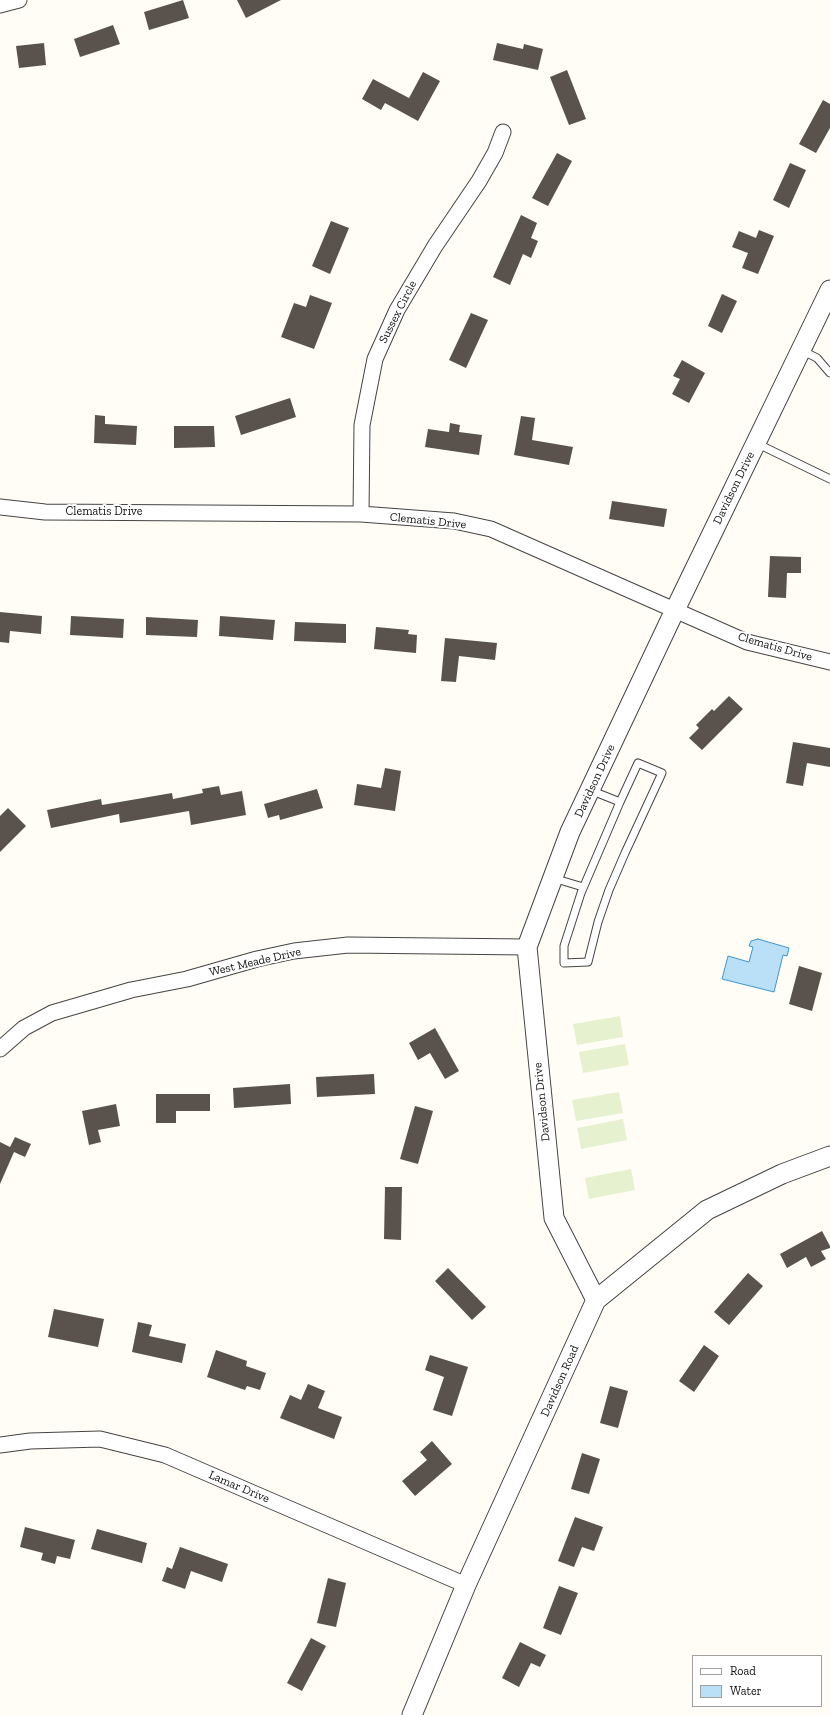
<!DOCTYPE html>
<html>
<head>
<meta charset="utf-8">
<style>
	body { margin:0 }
	#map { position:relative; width:830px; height:1715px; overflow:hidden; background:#fffdf5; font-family:"Zilla Slab",serif }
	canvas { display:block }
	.legend { position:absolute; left:692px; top:1655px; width:130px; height:52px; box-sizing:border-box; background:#fff; border:1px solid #a0a0a0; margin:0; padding:5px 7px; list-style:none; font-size:12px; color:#111 }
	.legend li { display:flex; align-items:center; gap:8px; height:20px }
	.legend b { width:20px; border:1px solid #a0a0a0 }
</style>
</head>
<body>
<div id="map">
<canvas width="830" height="1715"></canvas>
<ul class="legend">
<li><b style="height:5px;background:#fff"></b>Road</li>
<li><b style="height:11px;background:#b9e0f7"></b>Water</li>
</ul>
</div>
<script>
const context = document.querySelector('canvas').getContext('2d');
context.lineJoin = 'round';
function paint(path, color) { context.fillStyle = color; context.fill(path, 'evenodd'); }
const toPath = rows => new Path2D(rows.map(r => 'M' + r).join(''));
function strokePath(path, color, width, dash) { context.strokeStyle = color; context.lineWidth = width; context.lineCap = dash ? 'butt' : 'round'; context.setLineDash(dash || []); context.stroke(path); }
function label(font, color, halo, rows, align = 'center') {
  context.font = font + ' "Zilla Slab",serif'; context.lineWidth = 4; context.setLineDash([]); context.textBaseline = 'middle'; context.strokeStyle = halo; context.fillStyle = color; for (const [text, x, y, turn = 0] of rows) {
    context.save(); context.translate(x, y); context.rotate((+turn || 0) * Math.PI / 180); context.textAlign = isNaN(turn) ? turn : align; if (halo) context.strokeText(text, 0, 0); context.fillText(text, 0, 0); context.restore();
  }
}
paint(toPath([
	[620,1016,623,1037,577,1045,573,1024],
	[625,1044,629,1065,583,1073,579,1052],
	[619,1092,623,1113,576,1121,572,1100],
	[623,1119,627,1140,581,1149,577,1128],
	[631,1169,635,1190,589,1199,585,1178]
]), '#e6f2cf');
const water = toPath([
	[758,939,789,948,787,956,783,955,774,992,722,979,728,956,749,962,753,947,749,946,751,941,758,939]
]);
paint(water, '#b9e0f7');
strokePath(water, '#3f96cf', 1);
paint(toPath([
	[183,0,189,18,149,30,144,12],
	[237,0,281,0,246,18],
	[113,25,120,44,80,57,74,39],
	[44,43,46,65,19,68,16,46],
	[497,43,523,49,524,44,543,49,538,70,493,60],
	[567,70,586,119,569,125,550,77],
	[423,72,440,81,418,121,385,103,381,110,362,99,373,79,409,98],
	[823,100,830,104,830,128,816,153,799,144],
	[557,153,572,161,548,206,532,198],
	[790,163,806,170,789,208,773,200],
	[521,215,537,223,531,238,538,241,531,258,523,254,510,285,493,277],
	[331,221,349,228,330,274,312,266],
	[759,230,774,236,758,274,742,268,748,253,732,247,739,231,756,238],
	[722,294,737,301,722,333,708,326],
	[310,295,332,303,314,349,281,337,294,303,306,307],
	[471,313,488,320,466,368,449,360],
	[682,360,705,373,689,403,672,394,680,379,673,376],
	[290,398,296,417,241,435,235,416],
	[95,415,105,416,105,424,137,426,136,445,94,443],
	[521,416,535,418,532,440,573,447,569,465,514,455],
	[450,423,460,425,459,432,482,435,479,455,425,447,428,429,449,432],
	[174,426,214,426,215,447,174,448],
	[612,501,667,509,664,527,609,519],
	[770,556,801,557,801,573,787,573,786,598,768,597],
	[0,612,42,616,41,634,10,631,9,643,0,642],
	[71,616,124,619,123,638,70,635],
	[220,616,275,620,273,640,219,636],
	[146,617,198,620,197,637,146,635],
	[295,622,346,624,346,643,294,641],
	[376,627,409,630,408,634,417,635,416,653,374,649],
	[445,638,497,643,495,660,459,656,456,682,441,681],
	[729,696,743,709,702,750,689,738,699,728,696,725,712,709,714,711],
	[793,742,830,748,830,767,807,763,803,786,786,783],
	[385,768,401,771,395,811,354,805,357,784,381,788],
	[219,786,221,795,242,791,246,815,191,825,189,811,120,823,119,814,51,828,47,810,101,799,102,805,172,793,173,799,203,793,202,789],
	[317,789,323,808,280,820,279,815,268,818,264,804],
	[8,808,26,826,0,852,0,816],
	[799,966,822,973,812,1011,789,1004],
	[435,1028,459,1071,445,1079,430,1053,418,1060,409,1043],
	[374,1074,375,1094,317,1097,316,1077],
	[290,1084,291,1104,234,1108,233,1088],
	[156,1094,210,1094,210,1111,176,1111,176,1123,156,1123],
	[116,1104,120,1126,98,1130,101,1142,89,1145,82,1111],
	[415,1106,433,1111,418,1164,400,1159],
	[15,1137,31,1144,25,1157,14,1152,0,1184,0,1142,10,1147],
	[385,1187,402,1187,401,1240,384,1239],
	[822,1231,830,1246,830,1248,821,1251,826,1259,811,1267,806,1257,787,1268,780,1254],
	[448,1268,486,1307,472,1320,435,1281],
	[748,1273,763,1286,729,1325,714,1312],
	[54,1309,104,1319,98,1347,48,1337],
	[138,1322,152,1325,149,1336,186,1344,182,1363,132,1352],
	[704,1345,719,1356,694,1392,679,1381],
	[216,1350,247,1361,246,1366,266,1373,260,1390,247,1386,245,1390,207,1377],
	[430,1355,468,1367,452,1416,433,1410,444,1377,425,1370],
	[308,1384,325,1391,318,1408,342,1417,334,1439,280,1418,290,1395,301,1400],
	[610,1386,628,1391,618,1428,600,1423],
	[432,1441,452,1464,415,1496,402,1481,427,1460,420,1452],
	[582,1453,600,1459,589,1494,571,1489],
	[575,1517,603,1527,594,1551,582,1547,574,1567,558,1561],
	[25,1527,75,1540,70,1559,57,1556,55,1564,41,1560,43,1553,20,1547],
	[97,1529,147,1543,142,1563,91,1549],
	[180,1547,228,1564,222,1582,191,1571,185,1589,162,1581,167,1567,172,1569],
	[328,1578,346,1583,336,1627,317,1623],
	[559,1586,578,1593,561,1635,543,1628],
	[311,1638,326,1646,302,1691,287,1683],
	[520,1642,546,1655,540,1667,531,1663,519,1687,502,1678]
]), '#5a524d');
const service = toPath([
	[801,350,817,358,830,373],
	[756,443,830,479],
	[590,790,620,802,638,763,662,773,625,853,609,890,598,922,588,962,564,963,564,946,581,893,620,802],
	[553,878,583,887]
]);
const minor = toPath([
	[0,5,19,0],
	[0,507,45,512,361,514,454,521,491,529,747,642,830,662],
	[361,514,362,425,375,359,397,310,435,246,479,181,495,153,503,132],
	[0,1049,24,1028,52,1013,131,990,187,979,257,959,294,951,348,945,527,947],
	[0,1445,30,1441,100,1439,165,1455,466,1585]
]);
const tertiary = toPath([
	[596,1300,554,1218,527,947,570,832,675,610,830,290],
	[412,1715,466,1585,596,1300,707,1210,782,1174,830,1156]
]);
strokePath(service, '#444', 9);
strokePath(minor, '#444', 17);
strokePath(tertiary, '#444', 21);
strokePath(service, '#fff', 7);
strokePath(minor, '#fff', 15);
strokePath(tertiary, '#fff', 19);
label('12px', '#111', '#fff', [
	["Sussex Circle",398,312,-63],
	["Davidson Drive",734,488,-64],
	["Clematis Drive",104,512],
	["Clematis Drive",428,521,6],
	["Clematis Drive",775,647,16],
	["Davidson Drive",595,781,-65],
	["West Meade Drive",255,962,-13],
	["Davidson Drive",542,1102,-96],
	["Davidson Road",560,1381,-66],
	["Lamar Drive",239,1487,23]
]);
</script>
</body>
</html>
